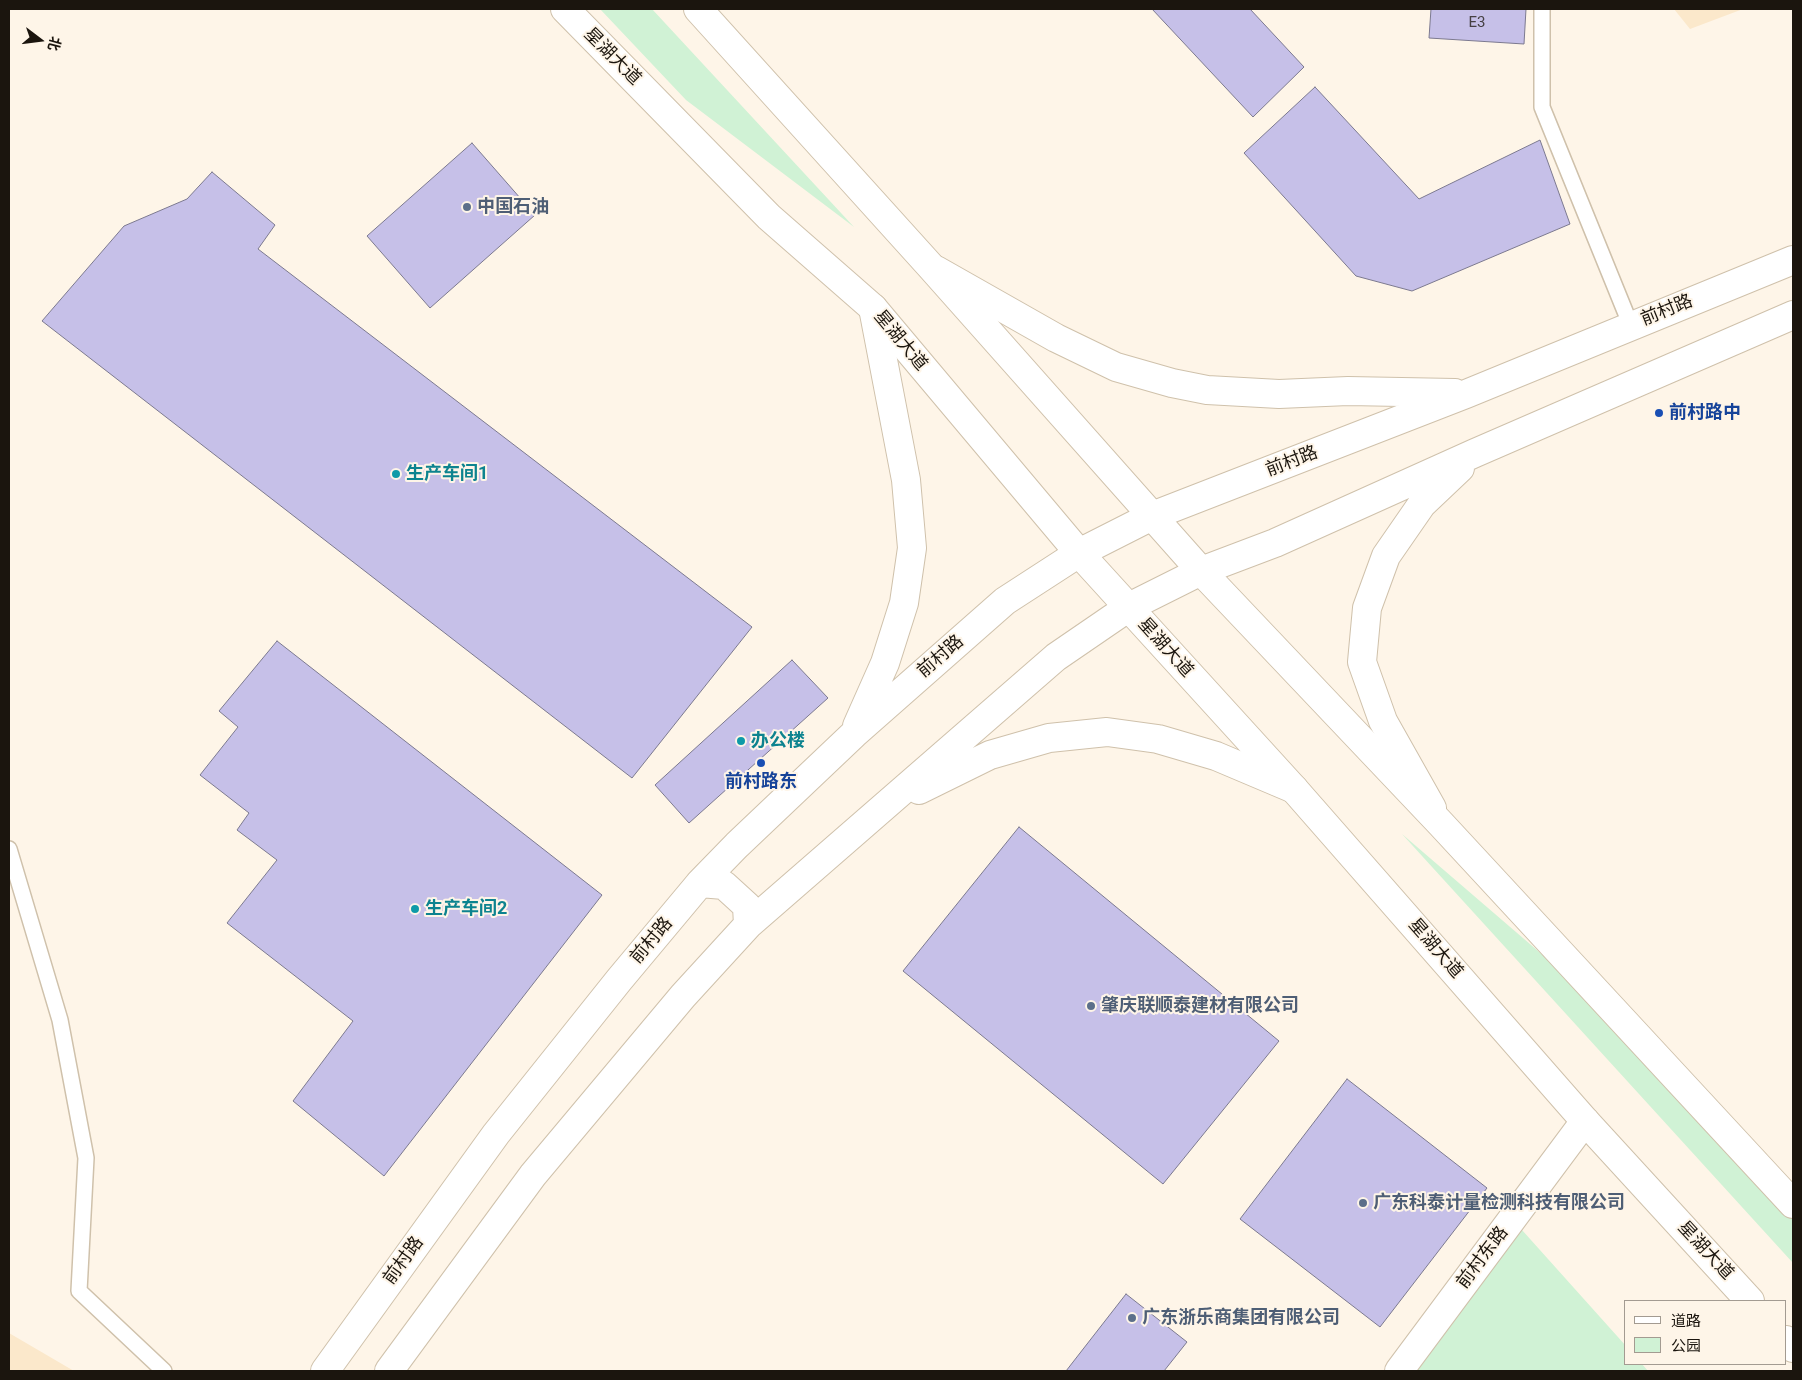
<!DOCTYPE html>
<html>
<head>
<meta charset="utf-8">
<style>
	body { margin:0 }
	#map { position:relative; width:1802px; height:1380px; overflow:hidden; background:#fef5e8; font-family:Roboto,"Noto Sans SC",sans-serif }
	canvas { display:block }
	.frame { position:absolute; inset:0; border:10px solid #1b150e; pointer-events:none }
	.legend { position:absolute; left:1624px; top:1300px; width:162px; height:65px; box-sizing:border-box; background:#fef5e8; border:1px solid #a39b91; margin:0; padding:6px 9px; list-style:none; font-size:15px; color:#1b150e }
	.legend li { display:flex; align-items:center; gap:10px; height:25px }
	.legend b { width:25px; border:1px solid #a39b91 }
	.north { position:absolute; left:15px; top:15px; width:50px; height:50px; -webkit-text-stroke:4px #fef5e8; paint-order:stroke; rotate:105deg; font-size:14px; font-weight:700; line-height:20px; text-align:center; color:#1b150e }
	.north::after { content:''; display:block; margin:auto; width:18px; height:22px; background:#1b150e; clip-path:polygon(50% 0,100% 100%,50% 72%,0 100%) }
</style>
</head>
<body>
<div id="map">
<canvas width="1802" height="1380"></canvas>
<div class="frame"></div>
<ul class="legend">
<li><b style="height:6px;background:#fff"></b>道路</li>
<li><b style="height:14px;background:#d0f2d5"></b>公园</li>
</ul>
<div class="north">北</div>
</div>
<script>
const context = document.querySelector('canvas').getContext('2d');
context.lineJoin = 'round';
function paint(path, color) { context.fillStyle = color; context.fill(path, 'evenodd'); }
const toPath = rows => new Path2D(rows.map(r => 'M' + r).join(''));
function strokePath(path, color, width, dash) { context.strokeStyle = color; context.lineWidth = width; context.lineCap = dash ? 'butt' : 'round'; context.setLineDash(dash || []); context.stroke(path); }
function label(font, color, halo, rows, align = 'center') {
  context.font = font + ' Roboto,"Noto Sans SC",sans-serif'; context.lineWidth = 4; context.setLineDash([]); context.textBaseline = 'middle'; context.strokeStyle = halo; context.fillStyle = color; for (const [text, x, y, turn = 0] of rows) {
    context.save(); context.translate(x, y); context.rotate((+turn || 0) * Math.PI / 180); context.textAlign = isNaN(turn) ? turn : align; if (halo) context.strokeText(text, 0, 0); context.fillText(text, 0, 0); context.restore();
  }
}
paint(toPath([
	[1674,9,1743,9,1690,29],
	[9,1333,74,1371,9,1371]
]), '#fbe8cb');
paint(toPath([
	[600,9,652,9,854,227,686,100],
	[1402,834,1602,1006,1793,1212,1793,1263],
	[1522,1230,1626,1346,1626,1364,1642,1364,1648,1371,1401,1371]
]), '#d0f2d5');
const building = toPath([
	[1152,9,1250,9,1304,67,1253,117,1152,9],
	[1431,9,1526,9,1524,44,1429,38,1431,9],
	[1315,87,1419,199,1540,140,1570,224,1412,291,1356,276,1244,153,1315,87],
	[472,143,535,215,430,308,367,236,472,143],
	[212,172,275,225,258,249,752,627,632,778,42,321,124,226,187,199,212,172],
	[277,641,602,895,384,1176,293,1101,353,1021,227,923,277,860,237,830,249,813,200,775,238,727,219,711,277,641],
	[792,660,828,698,689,823,655,785,792,660],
	[1019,827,1279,1041,1163,1184,903,971,1019,827],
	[1347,1079,1487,1188,1380,1327,1240,1219,1347,1079],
	[1126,1294,1187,1342,1164,1371,1066,1371,1126,1294]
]);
paint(building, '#c6c0e8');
strokePath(building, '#7c798f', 1);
const service = toPath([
	[1542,9,1542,107,1631,326],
	[9,849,60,1020,86,1158,79,1291,164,1371]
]);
const minor = toPath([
	[1399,1371,1585,1121]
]);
const tertiary = toPath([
	[936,270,1056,338,1116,367,1172,383,1207,390,1279,394,1348,391,1455,393],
	[1152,516,1466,394,1793,260],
	[1201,571,1275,543,1475,453,1793,315],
	[1432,808,1383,721,1362,662,1367,608,1386,556,1422,504,1460,468]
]);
const secondary = toPath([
	[857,726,885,663,904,603,912,548,906,480,873,308],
	[919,790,990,755,1049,738,1107,732,1158,739,1216,756,1294,789],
	[700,883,724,885,747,906,748,925],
	[325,1371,496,1134,619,980,700,883,737,845,854,734,1005,601,1079,553,1152,516],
	[389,1371,533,1175,683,996,748,925,1056,657,1129,607,1201,571]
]);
const primary = toPath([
	[565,9,769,217,873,308,1079,553,1294,789,1585,1121,1750,1301],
	[698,9,932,268,1201,571,1441,824,1793,1204],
	[1786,1340,1793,1348]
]);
strokePath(service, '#cfc1ab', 18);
strokePath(minor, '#cfc1ab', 30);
strokePath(tertiary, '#cfc1ab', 30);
strokePath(secondary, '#cfc1ab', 30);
strokePath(primary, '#cfc1ab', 30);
strokePath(service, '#fff', 15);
strokePath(minor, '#fff', 28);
strokePath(tertiary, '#fff', 28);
strokePath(secondary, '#fff', 28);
strokePath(primary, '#fff', 28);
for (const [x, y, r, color] of [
	[467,207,5,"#5c6f8a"],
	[1659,413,5,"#1a4fb4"],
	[396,474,5,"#0f9aa8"],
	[741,741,5,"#0f9aa8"],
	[761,763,5,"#1a4fb4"],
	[415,909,5,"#0f9aa8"],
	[1091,1006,5,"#5c6f8a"],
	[1363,1203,5,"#5c6f8a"],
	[1132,1318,5,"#5c6f8a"]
]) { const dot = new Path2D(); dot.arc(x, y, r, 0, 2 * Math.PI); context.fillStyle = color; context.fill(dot); strokePath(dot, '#fef5e8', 2); }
label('15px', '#464044', null, [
	["E3",1477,23]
]);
label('18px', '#1b150e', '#fef5e8', [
	["星湖大道",612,57,45],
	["前村路",1667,311,-22],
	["星湖大道",900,341,50],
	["前村路",1292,462,-21],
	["星湖大道",1165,648,48],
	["前村路",941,657,-41],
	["前村路",652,941,-50],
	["星湖大道",1435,949,49],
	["星湖大道",1705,1251,47],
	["前村东路",1483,1258,-53],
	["前村路",404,1261,-54]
]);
label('bold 18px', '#4e5e75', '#fef5e8', [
	["中国石油",477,207],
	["肇庆联顺泰建材有限公司",1101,1006],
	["广东科泰计量检测科技有限公司",1373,1203],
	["广东浙乐商集团有限公司",1142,1318]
], 'left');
label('bold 18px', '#164399', '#fef5e8', [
	["前村路中",1669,413],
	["前村路东",761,782,"center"]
], 'left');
label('bold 18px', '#0d838f', '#fef5e8', [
	["生产车间1",406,474],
	["办公楼",751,741],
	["生产车间2",425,909]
], 'left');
</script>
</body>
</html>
